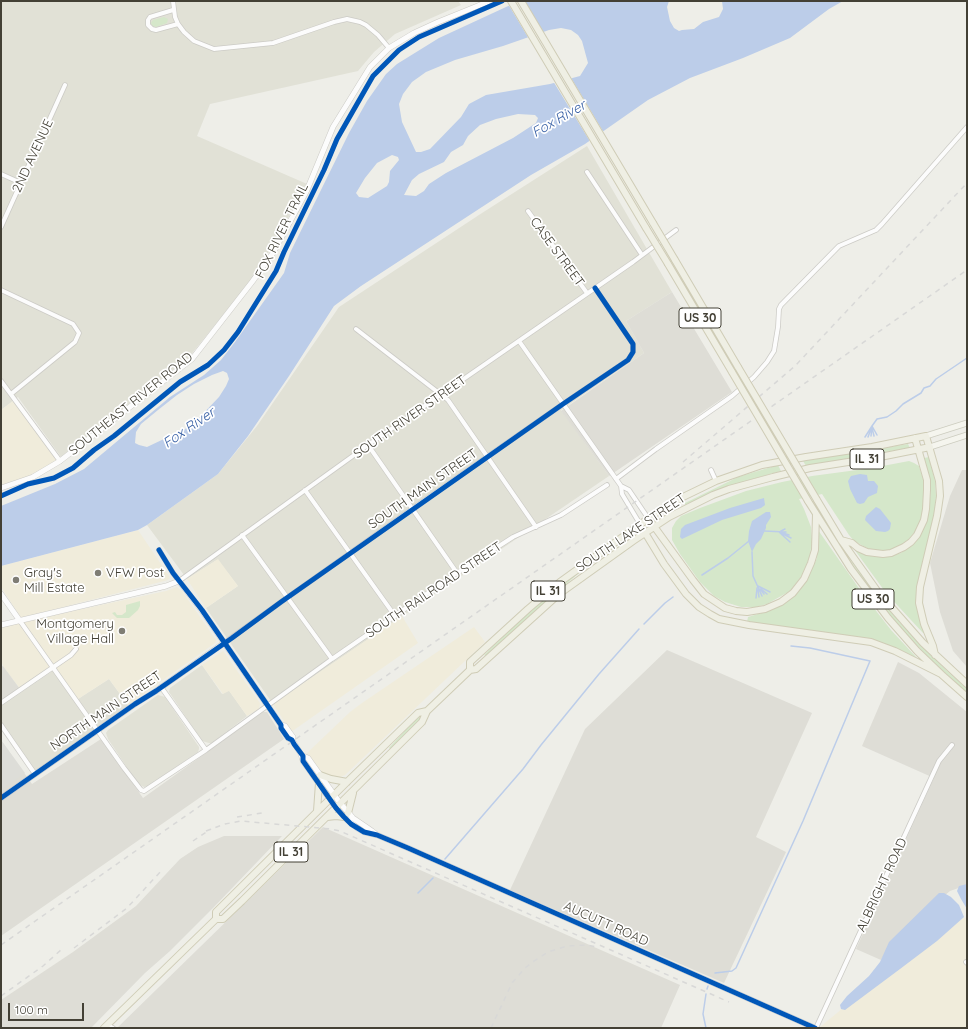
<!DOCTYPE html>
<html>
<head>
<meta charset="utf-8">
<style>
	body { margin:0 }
	#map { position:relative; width:968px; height:1029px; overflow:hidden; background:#eeeee8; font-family:Quicksand,sans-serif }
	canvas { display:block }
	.frame { position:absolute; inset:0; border:2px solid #434035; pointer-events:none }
	.scale { position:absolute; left:8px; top:1003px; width:76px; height:18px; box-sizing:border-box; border:2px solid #434035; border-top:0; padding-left:5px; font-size:12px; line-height:14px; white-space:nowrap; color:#434035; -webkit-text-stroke:3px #fff; paint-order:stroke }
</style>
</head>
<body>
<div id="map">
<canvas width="968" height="1029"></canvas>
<div class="frame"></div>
<div class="scale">100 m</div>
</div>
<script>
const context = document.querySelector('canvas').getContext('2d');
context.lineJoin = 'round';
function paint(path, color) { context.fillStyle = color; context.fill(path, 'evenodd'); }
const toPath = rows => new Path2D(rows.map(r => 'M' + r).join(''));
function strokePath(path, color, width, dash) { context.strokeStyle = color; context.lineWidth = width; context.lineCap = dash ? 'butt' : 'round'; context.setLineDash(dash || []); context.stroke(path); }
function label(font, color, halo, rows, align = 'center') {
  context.font = font + ' Quicksand,sans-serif'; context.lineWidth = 3.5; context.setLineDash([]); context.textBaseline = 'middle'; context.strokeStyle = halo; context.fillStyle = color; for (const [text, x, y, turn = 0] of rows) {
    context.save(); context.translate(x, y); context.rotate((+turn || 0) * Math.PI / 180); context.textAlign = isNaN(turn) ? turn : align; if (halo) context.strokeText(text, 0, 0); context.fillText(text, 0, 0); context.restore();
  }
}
paint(toPath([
	[1,1,458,1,461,5,395,34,374,52,358,71,210,104,197,136,307,184,270,250,253,278,189,357,61,457,18,397,1,410],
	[587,146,672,292,626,321,644,353,561,410,609,476,273,704,206,608,238,586,217,560,187,579,147,525,218,474,257,426,339,307,482,213],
	[202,665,222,694,229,690,247,716,212,743,209,743,202,741,169,692,170,688],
	[54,670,95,730,35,771,1,723,1,706],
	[109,679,128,705,98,728,78,699],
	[158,695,165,697,199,747,199,749,198,752,148,786,144,787,138,784,108,739,106,733,108,730]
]), '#e1e1d6');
paint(toPath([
	[13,401,57,460,29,476,1,486,1,410],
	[138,530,169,576,170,578,168,580,21,618,1,587,1,566],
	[218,559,238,586,206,608,187,579],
	[177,587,182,591,216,640,215,643,128,705,109,679,78,699,22,622,166,591],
	[402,616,418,643,291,732,273,704],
	[20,622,51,666,20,689,3,666,1,660,1,628],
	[474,627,485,642,345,775,338,778,324,774,306,754,350,712,362,703],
	[223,651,260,703,259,709,247,716,229,691,223,694,202,665],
	[967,917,967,1028,820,1027,889,970,959,920]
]), '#f0ecdb');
paint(toPath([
	[672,292,732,392,609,476,561,411,644,353,626,321],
	[962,470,967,470,967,667,953,651,940,612,930,563,950,496],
	[667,650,812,713,756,837,786,852,724,983,510,890,585,729],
	[898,662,919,673,967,712,967,885,950,891,895,937,881,960,856,949,934,778,862,746],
	[3,666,20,689,1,702,1,667],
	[263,712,267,712,284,739,1,936,1,740,32,784,101,739,143,798],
	[323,827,680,985,661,1028,117,1028],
	[224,836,282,836,213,908,170,951,145,973,91,1028,1,1028,1,1000,73,952,136,906,180,859,198,847]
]), '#deddd6');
paint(toPath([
	[164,17,168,19,167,23,156,27,152,26,151,23,153,20],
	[908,444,910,448,908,448,806,466,803,461],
	[929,457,935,481,936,496,935,512,919,579,917,603,920,622,924,632,923,633,886,593,854,549,866,555,877,557,888,557,901,553,909,547,917,540,925,526,929,511,931,488,924,458],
	[909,461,914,463,919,466,923,479,925,495,921,518,917,529,909,539,901,545,889,550,883,551,869,549,854,541,849,535,822,494,799,499,804,509,811,527,812,542,809,561,803,574,790,591,767,604,756,607,741,607,725,602,714,596,700,582,680,554,672,540,672,528,676,521,681,516,700,508,746,491,782,482,812,476,872,468],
	[778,465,781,471,725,487,685,505,685,503,738,477],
	[818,530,863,594,891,630,917,658,894,647,868,638,747,622,748,617,771,610,784,603,800,589,806,582,817,558],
	[845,553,879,598,902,625,946,670,967,689,967,693,930,659,908,636,875,597],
	[578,572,579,573,542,605,486,656,484,655,528,613],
	[140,601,140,606,138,610,129,618,117,618,112,613,115,612,117,615,122,615,126,612,126,605],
	[420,716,423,716,390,749,389,748,412,723]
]), '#d5e7ca');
paint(toPath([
	[1,740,25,773,1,790]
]), '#ddddd8');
paint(toPath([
	[519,1,669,1,667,7,670,21,674,28,679,31,682,30,694,29,703,22,719,17,723,9,722,1,843,1,829,9,790,38,743,58,690,78,648,100,585,144,531,175,361,286,334,306,289,376,248,436,218,474,147,525,138,530,1,566,1,506,55,484,84,469,170,397,204,375,221,360,235,342,284,273,290,253,349,133,367,101,386,74,397,64,439,38],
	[561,28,571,30,578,35,582,41,588,63,580,76,550,84,486,95,469,104,461,117,430,149,421,152,416,152,402,122,399,104,403,94,412,82,426,72,455,60,503,46,549,30],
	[518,114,535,115,538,118,536,123,513,138,446,173,429,184,424,191,416,196,404,195,412,180,419,174,444,162,451,152,463,145,468,136,480,125,496,119],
	[392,155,398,157,399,160,390,171,389,182,387,186,368,198,359,197,356,193,365,178,377,163],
	[223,371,227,373,229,379,226,386,219,397,197,420,185,429,147,447,139,445,135,443,136,432,141,424,158,410,177,395,194,384,212,375],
	[860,474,867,475,868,481,874,481,878,486,877,493,868,497,864,503,860,504,857,503,850,489,848,481,851,476],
	[764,498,765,505,761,508,722,520,682,539,680,537,681,529,685,525,730,508],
	[876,507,880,509,891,523,890,529,888,531,885,532,876,531,865,520,866,516],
	[766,512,770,512,771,517,766,525,766,528,761,539,756,544,752,552,748,541,749,531,752,521],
	[967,884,967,909,961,899,957,891,959,886],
	[939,893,944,893,951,897,959,905,964,917,937,941,900,969,845,1010,841,1009,840,1005,847,996,869,976,880,962,889,942]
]), '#bccde9');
paint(toPath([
	[514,1,525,1,544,34,529,39,508,4],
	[570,76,604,133,591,143,553,81]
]), '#eeeee8');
strokePath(toPath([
	[872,426,877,435],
	[872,428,874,436],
	[871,436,872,426,877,419,887,417,896,411,903,404,921,393,924,388,930,386,936,379,967,358],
	[865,437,872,426],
	[868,437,871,429],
	[764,531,786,532],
	[781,531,785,529],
	[779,532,790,542],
	[781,533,791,538],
	[783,533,789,535],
	[752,552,753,576,762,596],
	[702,575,728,558,749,541],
	[758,586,770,592],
	[760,589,764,594],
	[761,589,767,594],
	[758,590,759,597],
	[756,598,757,588],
	[644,624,665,603,673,597],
	[445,859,523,769,541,745,599,674,639,629],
	[418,893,433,878],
	[715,973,732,971,736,968,803,821,870,661,810,648,791,646],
	[707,989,708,986],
	[706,994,703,1014,706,1028]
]), '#bccde9', 1.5);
const minor = toPath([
	[173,1,175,17,178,24,184,32,194,41,214,49,273,43,334,22,347,19,360,22,366,25,378,35,389,48],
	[173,10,150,17,148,20,148,25,152,29,156,30,178,24],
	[587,172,642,255],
	[1,174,21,183],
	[528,211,587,293],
	[1,227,65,85],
	[1,290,73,324,79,333,75,342,11,394],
	[356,329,448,400,536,527],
	[519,341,621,486,629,490,648,518],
	[1,381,60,461],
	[368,445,457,573],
	[711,470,716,481],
	[616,479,656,449,732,396,754,377,767,362,774,351,778,327,779,309,781,305,839,246,876,230,882,224,967,127],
	[621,486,622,494,640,524],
	[305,490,395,616],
	[242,535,332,659],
	[159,550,173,573,179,581,368,445,633,262,676,230],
	[20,621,124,768,141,790,144,791,206,750,332,659,457,573,513,537,561,515,607,485],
	[224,643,281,602,418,505,563,404,628,360,633,352,633,344,595,288],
	[161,687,206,750],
	[1,703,71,655,76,649],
	[1,725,35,774],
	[966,962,967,963],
	[107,1025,113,1028],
	[816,1028,939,761,952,745]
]);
const tertiary = toPath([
	[1,488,33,477,60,461,192,359,252,282,273,253,307,190,333,127,370,67,389,48,414,33,438,22,490,1],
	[1,594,20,621],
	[1,625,166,586,179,581,203,612,281,725,281,728,288,738,292,740,301,754,303,761,336,808,344,817,357,828,364,832,377,835,408,848,815,1028],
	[281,725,285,726,290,733,293,737,292,740],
	[303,756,308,758,340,803,353,818,372,831,377,835],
	[1,798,135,704,156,691,224,643]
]);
const secondary = toPath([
	[926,436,967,423],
	[930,447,967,435]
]);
const primary = toPath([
	[511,1,646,228],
	[521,1,653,223],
	[675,260,738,367],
	[668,264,732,372],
	[817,500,841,540,878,592,923,643,967,684],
	[808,501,851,569,888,618,917,651,941,674,967,697],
	[648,518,693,580,704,594,725,608,736,611,747,612,765,609,781,602,793,593,804,579,811,563,815,550,816,514],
	[644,531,664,564,686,594,699,607,710,614,719,619,749,625,871,642,895,651,941,674],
	[841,540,852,543,858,548,867,552,883,554,891,553,904,547,911,542,917,535,924,520,926,509,927,490,927,480,915,438],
	[470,670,470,662,528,609,560,582,656,513,683,497,716,481,762,465,806,457,872,447,926,436,939,481,940,496,937,516,920,587,919,603,924,624,933,646,935,655],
	[320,775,331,779,347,782],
	[317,811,319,783],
	[348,813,353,793],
	[327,817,336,816,344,817],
	[216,919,223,919,242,901,422,722,427,711,470,670,476,669,559,594,633,541,669,517,713,495,729,489,773,477,810,468,880,457,930,447],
	[104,1028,216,919,216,912,347,782,418,713,427,711]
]);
strokePath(minor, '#cccbc6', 5.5);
strokePath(tertiary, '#cccbc6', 6);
strokePath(secondary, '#ccccbf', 7);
strokePath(primary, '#cfccb6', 8);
strokePath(minor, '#fcfcfc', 4);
strokePath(tertiary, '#fcfcfc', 5);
strokePath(secondary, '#f5f5ee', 5.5);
strokePath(primary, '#efefe4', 6);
strokePath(toPath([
	[683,462,795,366,967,183],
	[237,817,262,813],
	[206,831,225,824,241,821,331,829,340,831,729,1002],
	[193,841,211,829],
	[1,945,967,270],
	[74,948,127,908,162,870],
	[1,996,43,966,62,949],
	[491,1028,512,983,525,968,534,961,548,952,567,946,587,945,597,947]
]), '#d8d8d7', 1.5, [5, 5]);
const primaryBridge = toPath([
	[653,223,675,260],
	[646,228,668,264],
	[738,367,817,500],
	[732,372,808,501]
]);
strokePath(primaryBridge, '#cfccb6', 8, []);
strokePath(primaryBridge, '#efefe4', 6);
strokePath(toPath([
	[1,496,28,484,54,478,73,468,94,450,114,436,180,382,208,365,224,350,238,332,276,271,284,252,324,170,337,139,373,76,399,50,419,37,502,1],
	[159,550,173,573,202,610,281,725,281,728,288,738,292,740,294,744,303,756,303,761,336,808,344,817,351,824,364,832,377,835,408,848,815,1028],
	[1,798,135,704,156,691,232,638,281,602,563,404,628,360,633,352,633,344,595,288]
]), '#0057b8', 5);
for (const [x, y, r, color] of [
	[98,573,4,"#7f7d74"],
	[16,580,4,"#7f7d74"],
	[122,631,4,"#7f7d74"]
]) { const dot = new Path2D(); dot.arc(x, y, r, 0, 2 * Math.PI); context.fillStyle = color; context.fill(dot); strokePath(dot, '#fff', 1.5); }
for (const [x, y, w] of [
	[700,318,42],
	[867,459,34],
	[548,591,34],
	[873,599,42],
	[291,852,34]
]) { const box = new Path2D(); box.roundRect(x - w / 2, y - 10, w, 20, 3); context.fillStyle = '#fff'; context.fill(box); strokePath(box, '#434035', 1); }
label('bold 12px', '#434035', null, [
	["US 30",700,318],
	["IL 31",867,459],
	["IL 31",548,591],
	["US 30",873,599],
	["IL 31",291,852]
]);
label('13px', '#434035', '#fff', [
	["2ND AVENUE",33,156,-65],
	["FOX RIVER TRAIL",282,231,-64],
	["CASE STREET",557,252,54],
	["SOUTHEAST RIVER ROAD",131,404,-39],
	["SOUTH RIVER STREET",410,417,-35],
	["SOUTH MAIN STREET",423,489,-35],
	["SOUTH LAKE STREET",631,533,-34],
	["SOUTH RAILROAD STREET",434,590,-34],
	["NORTH MAIN STREET",106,711,-34],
	["ALBRIGHT ROAD",882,885,-65],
	["AUCUTT ROAD",606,924,24]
]);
label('13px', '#434035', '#fff', [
	["Gray's",24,573],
	["Mill Estate",24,588],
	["VFW Post",106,573],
	["Montgomery",114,624,"right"],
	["Village Hall",114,639,"right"]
], 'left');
label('italic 14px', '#3860a5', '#fff', [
	["Fox River",559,119,-30],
	["Fox River",189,428,-35]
]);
</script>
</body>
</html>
